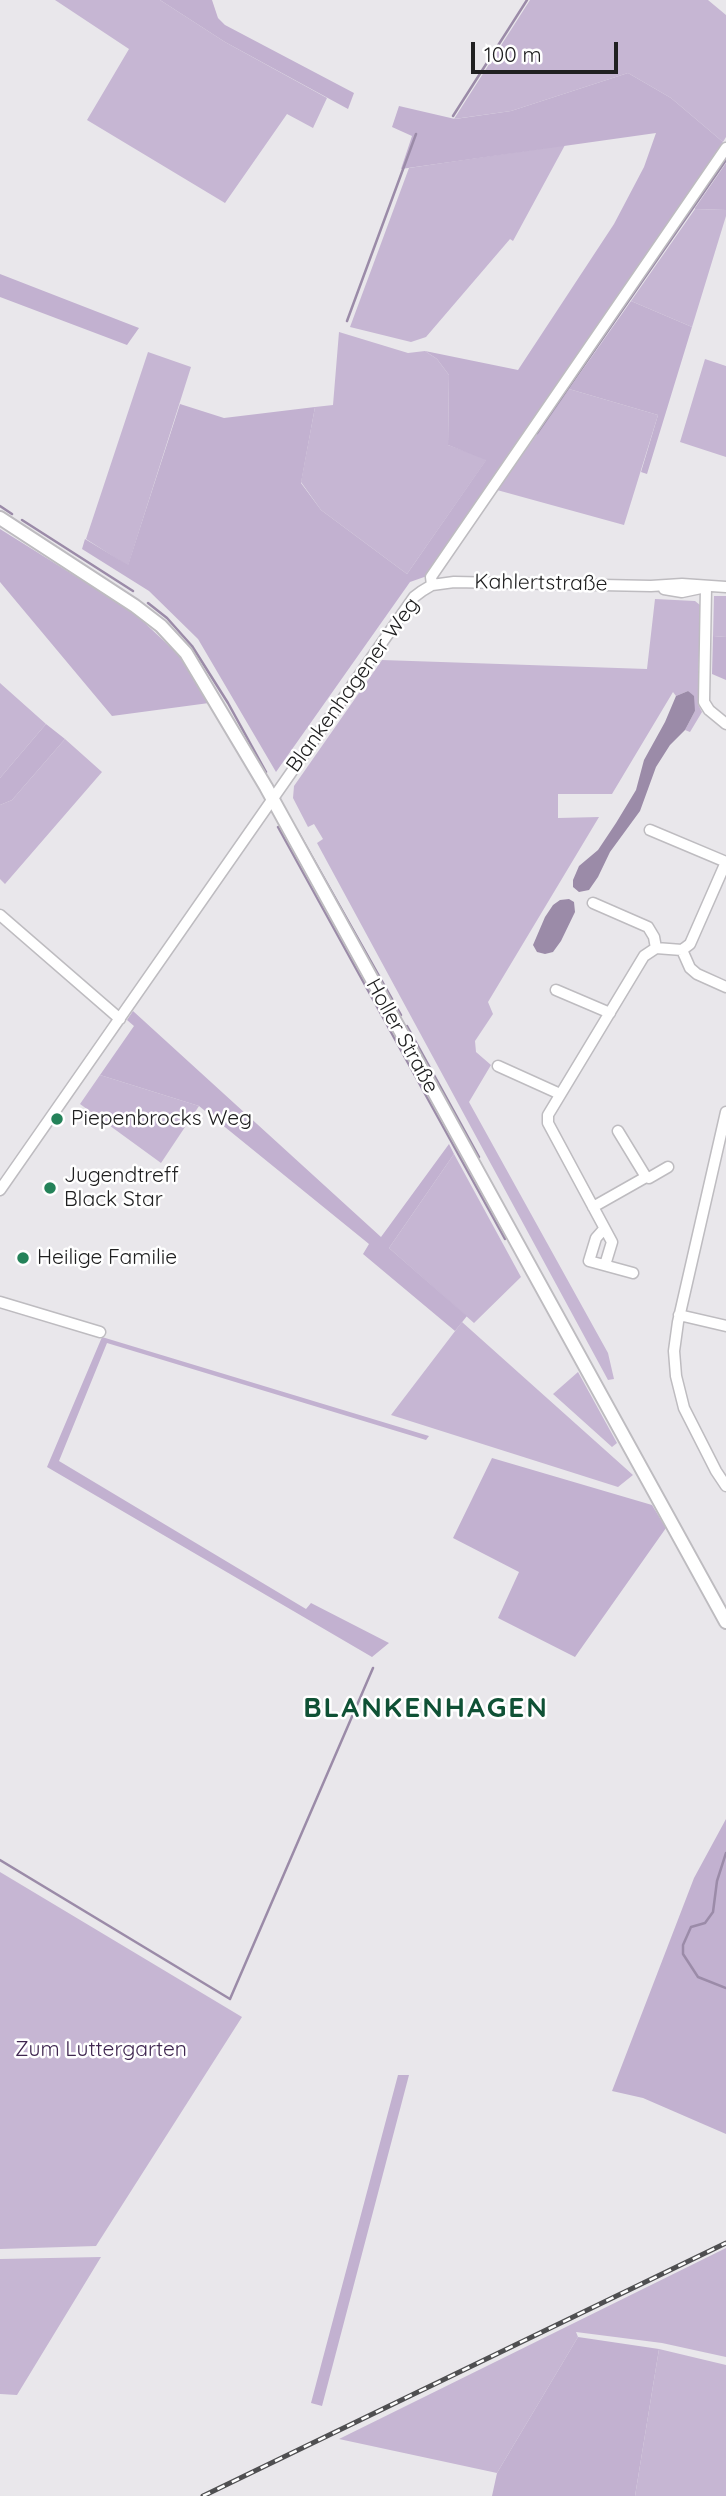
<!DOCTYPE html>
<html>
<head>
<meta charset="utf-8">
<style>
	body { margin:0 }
	#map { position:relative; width:726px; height:2496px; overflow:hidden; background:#e9e7eb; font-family:Quicksand,sans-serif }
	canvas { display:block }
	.scale { position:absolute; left:471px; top:42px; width:147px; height:32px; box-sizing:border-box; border:4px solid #202021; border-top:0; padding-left:9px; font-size:21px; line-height:24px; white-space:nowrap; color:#202021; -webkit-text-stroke:5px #fff; paint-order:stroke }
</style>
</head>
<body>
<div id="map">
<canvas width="726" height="2496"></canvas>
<div class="scale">100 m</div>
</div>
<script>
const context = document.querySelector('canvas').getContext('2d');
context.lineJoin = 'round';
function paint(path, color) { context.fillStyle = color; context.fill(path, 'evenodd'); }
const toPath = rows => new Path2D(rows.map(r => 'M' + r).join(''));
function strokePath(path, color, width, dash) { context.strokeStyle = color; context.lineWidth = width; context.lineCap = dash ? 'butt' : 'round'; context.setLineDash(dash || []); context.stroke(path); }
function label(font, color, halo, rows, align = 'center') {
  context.font = font + ' Quicksand,sans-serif'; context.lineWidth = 5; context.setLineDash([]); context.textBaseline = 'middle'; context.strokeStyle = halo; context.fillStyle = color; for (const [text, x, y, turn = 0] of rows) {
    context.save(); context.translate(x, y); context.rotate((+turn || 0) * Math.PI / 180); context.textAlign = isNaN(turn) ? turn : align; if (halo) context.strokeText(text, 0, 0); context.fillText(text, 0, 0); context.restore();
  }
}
paint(toPath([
	[55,0,160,0,225,42,327,98,313,128,287,114,225,203,87,120,129,49],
	[530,0,708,0,726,15,726,137,723,142,671,98,628,73,511,111,454,119],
	[565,145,513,241,510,239,426,337,411,342,350,327,409,168],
	[695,209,726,210,726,216,692,327,631,301],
	[339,332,408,353,425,351,437,359,449,375,448,445,487,459,407,574,321,510,301,482,315,407,333,405],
	[148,352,191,367,128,566,86,539],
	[705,359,726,366,726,457,680,442],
	[569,389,658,415,624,525,497,490],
	[714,596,726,596,726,637,713,636],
	[655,599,695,601,700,605,698,704,702,712,690,732,685,730,695,711,688,691,676,696,673,692,612,794,558,794,558,818,599,817,488,1002,493,1014,475,1041,476,1052,491,1065,469,1102,608,1353,614,1379,608,1380,317,843,323,839,314,824,308,827,293,798,294,786,382,660,647,669],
	[0,683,46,724,0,778],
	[65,739,102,772,5,884,0,879,0,805,12,800],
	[100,1075,199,1106,161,1163,80,1104],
	[454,1154,521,1277,474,1323,389,1248],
	[462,1322,633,1475,618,1487,391,1415],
	[578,1372,617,1443,612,1447,553,1394],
	[0,1872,242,2017,96,2246,0,2249],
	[726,2248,726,2357,662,2343,576,2332,578,2337,497,2473,339,2439],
	[101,2257,17,2395,0,2394,0,2259],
	[659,2349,726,2365,726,2496,635,2496]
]), '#c6b6d3');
paint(toPath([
	[160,0,212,0,218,18,225,25,354,93,348,109,225,42],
	[628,73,671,98,723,142,427,576,410,582,276,772,198,639,149,591,82,549,85,539,128,565,180,404,224,418,315,407,301,483,321,510,407,574,486,460,448,445,449,375,437,359,425,351,518,370,614,224,644,167,656,133,401,169,412,136,392,127,399,106,455,119,511,111],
	[726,163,726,210,695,209,695,208],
	[0,274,139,328,127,345,0,297],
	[631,301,692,327,647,474,641,472,658,415,569,389],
	[0,529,133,612,180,656,209,703,112,716,0,582],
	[713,636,726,637,726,680,712,674],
	[46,724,65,739,12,800,0,805,0,778],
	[133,1011,381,1237,449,1144,454,1154,389,1248,467,1316,455,1331,363,1254,369,1244,199,1106,100,1075,134,1026,127,1020],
	[102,1337,429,1436,426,1440,107,1343,59,1461,306,1609,311,1603,389,1643,372,1657,47,1467],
	[492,1458,652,1505,666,1528,575,1657,498,1618,519,1572,453,1538],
	[726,1819,726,2134,643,2098,612,2091,694,1878],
	[398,2075,409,2075,322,2406,311,2403],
	[578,2337,659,2349,635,2496,492,2496,497,2473]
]), '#c2b1d0');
paint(toPath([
	[688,691,694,696,695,711,685,730,670,745,656,767,640,811,610,852,598,877,589,890,579,892,573,887,573,880,579,866,598,850,616,823,636,790,644,760,665,722,676,696],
	[569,899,574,902,575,912,561,941,553,952,545,954,537,952,533,945,545,917,553,905,560,900]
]), '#9b8ba8');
strokePath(toPath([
	[453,116,527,0],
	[347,321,416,134],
	[537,433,726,160],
	[0,506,12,514],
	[22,520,133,591],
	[148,603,167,618,192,646,228,703,266,772],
	[278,827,505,1239],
	[297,830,401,1015],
	[407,1026,479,1157],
	[726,1853,717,1881,713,1912,705,1923,691,1927,683,1945,683,1954,698,1977,726,1988],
	[0,1860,230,1999,373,1668]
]), '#9b8ba8', 2.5);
const minor = toPath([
	[432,585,431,577,726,148],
	[706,587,704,702,709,710,726,724],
	[664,589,682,592,701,588],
	[650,830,726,862],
	[593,903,648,927,654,937,656,948],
	[0,915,120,1019],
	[682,950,690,944,726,862],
	[556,990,610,1013],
	[498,1066,560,1094],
	[726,1112,678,1322,674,1351,676,1376,684,1408,716,1471,726,1486],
	[618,1131,646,1177],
	[0,1190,281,787,414,597,422,591,432,585,454,582,651,586,682,584,726,587],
	[593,1207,646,1177,649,1178,668,1167],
	[604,1229,596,1238,589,1261,633,1273],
	[605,1265,612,1242,548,1123,548,1115,644,956,656,948,682,950,690,968,697,974,726,987],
	[0,1302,100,1332],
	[679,1315,726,1326]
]);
const tertiary = toPath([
	[0,518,135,606,161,626,186,653,266,787,726,1622]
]);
strokePath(minor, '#bebcc0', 13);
strokePath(tertiary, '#bebcc0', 16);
strokePath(minor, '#fff', 10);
strokePath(tertiary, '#fff', 12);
const rail = toPath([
	[203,2496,726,2243]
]);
strokePath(rail, '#4f4f51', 5);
strokePath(rail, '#fff', 2.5, [8]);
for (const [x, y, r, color] of [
	[57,1119,7,"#248259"],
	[50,1188,7,"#248259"],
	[23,1258,7,"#248259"]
]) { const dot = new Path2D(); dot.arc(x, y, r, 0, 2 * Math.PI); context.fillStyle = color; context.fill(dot); strokePath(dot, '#fff', 2.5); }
label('21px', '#202021', '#fff', [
	["Kahlertstraße",541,583,1],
	["Blankenhagener Weg",353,685,-54],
	["Holler Straße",402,1036,61]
]);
label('21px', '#202021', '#fff', [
	["Piepenbrocks Weg",71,1119],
	["Jugendtreff",64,1176],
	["Black Star",64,1200],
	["Heilige Familie",37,1258]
], 'left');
label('21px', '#3f2650', '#fff', [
	["Zum Luttergarten",101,2050]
]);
context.letterSpacing = '2px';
label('bold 28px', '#0f5135', '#fff', [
	["BLANKENHAGEN",426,1709]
]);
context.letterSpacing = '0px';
</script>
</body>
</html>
